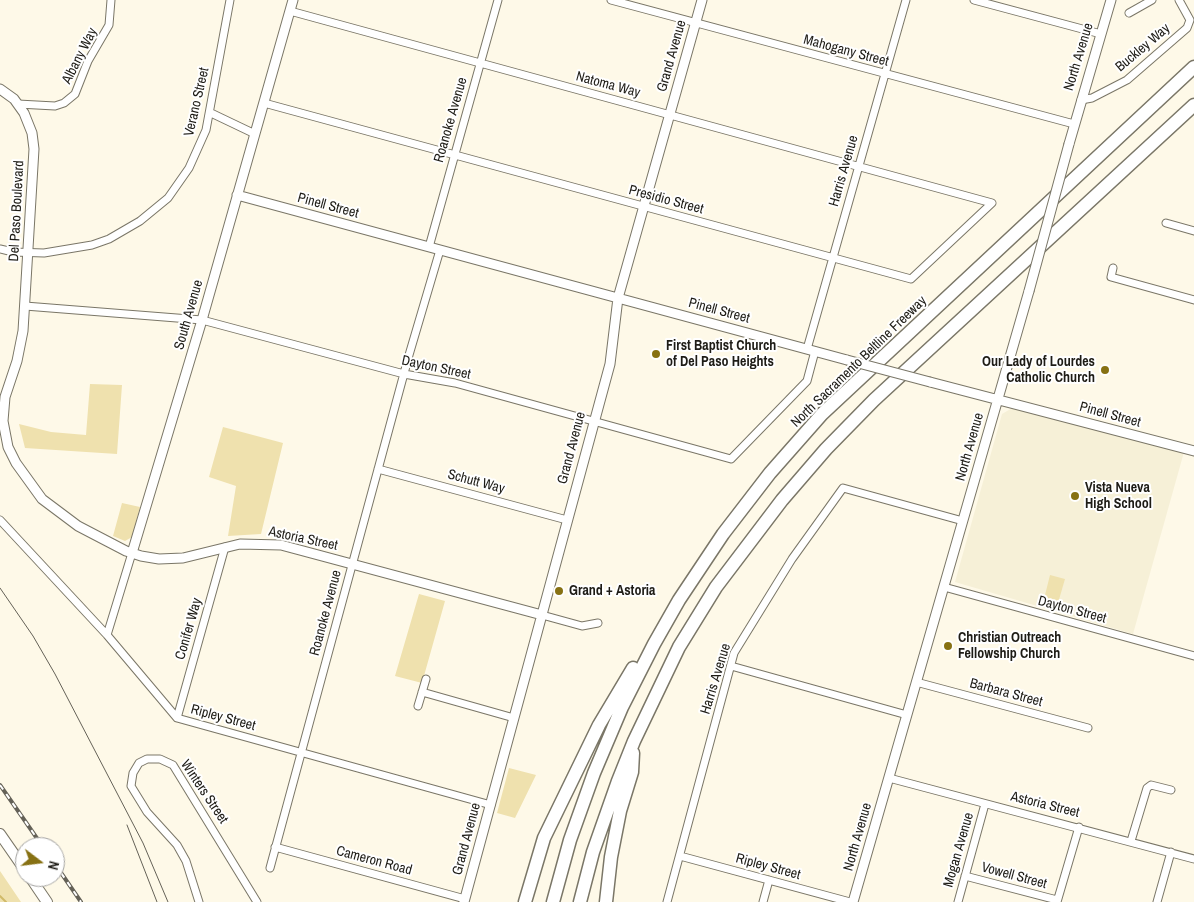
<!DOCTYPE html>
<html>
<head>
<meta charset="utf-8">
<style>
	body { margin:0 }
	#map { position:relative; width:1194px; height:902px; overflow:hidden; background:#fef9e8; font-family:"Archivo Narrow",sans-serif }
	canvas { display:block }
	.north { position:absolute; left:15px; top:837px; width:50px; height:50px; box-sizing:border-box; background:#fff; border:1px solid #a5a4a2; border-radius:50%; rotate:105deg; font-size:14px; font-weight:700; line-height:20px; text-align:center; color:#1e1c16 }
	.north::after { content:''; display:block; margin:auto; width:18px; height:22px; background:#877113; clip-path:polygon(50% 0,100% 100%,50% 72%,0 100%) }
</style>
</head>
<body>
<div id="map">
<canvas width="1194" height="902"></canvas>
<div class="north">N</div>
</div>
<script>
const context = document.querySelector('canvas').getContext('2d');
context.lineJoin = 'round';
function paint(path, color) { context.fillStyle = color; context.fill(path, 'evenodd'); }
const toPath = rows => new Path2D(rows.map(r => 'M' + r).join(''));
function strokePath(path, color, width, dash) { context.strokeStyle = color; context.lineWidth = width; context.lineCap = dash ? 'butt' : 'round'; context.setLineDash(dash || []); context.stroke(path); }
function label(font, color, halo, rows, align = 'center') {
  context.font = font + ' "Archivo Narrow",sans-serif'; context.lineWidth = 4; context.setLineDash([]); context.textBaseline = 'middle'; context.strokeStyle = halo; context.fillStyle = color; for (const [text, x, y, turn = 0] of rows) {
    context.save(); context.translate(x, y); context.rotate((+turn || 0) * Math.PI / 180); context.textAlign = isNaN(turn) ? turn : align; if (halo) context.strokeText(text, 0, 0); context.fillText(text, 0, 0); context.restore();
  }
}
paint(toPath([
	[1014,407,1184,452,1133,634,955,582,1002,414]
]), '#f6f0d7');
paint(toPath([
	[90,384,122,385,117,454,25,448,19,424,51,432,86,435],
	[223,427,283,443,261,534,228,536,236,486,209,477],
	[122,503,140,507,132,537,125,541,113,536],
	[1050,575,1065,579,1058,603,1044,599],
	[419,594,445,601,422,683,395,676],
	[509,768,536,775,515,818,497,813],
	[0,871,21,902,0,902]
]), '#efe1ae');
strokePath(toPath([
	[0,896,6,902]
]), '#d0ba69', 2);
const minor = toPath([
	[611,0,1074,124],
	[974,0,1101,34],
	[1129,13,1152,0],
	[1081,100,1092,98,1127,80,1187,28,1190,20,1179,0],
	[264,103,911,279,992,203,290,11],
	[18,104,55,106,64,103,75,94,88,61,109,25,111,0],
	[211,113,255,134],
	[1166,223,1194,231],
	[429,247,498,0],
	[0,249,13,252,44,253,92,245,109,239,140,221,168,198,189,168,206,130,230,0],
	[1113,268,1111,277,1194,300],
	[25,306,202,320,404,374,455,383,731,459,807,381,815,351],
	[807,349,906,0],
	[378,469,567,520],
	[0,520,107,635,177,718,491,805],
	[944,587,1194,656],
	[542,615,582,626,598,623],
	[107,635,132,553],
	[731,666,907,715],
	[916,682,1088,728],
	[422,692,514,718],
	[418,706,426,679],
	[177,718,225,547],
	[889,778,1194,859],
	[1131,841,1147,788,1151,785,1171,790],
	[275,847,465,899],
	[680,856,850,902],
	[270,868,409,355,440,250],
	[965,876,1057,900],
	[199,902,186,861,177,845,147,812,131,786,133,773,139,763,147,759,160,759,173,765,257,902],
	[667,902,734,653,792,559,843,488,963,521],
	[763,902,769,880],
	[958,902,985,804],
	[1057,902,1079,827],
	[1157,902,1171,852]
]);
const tertiary = toPath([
	[0,89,14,99,24,113,32,133,34,149,23,331,17,361,5,397,3,421,8,447,16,463,42,499,78,526,126,551,141,556,159,559,183,558,240,544,281,545,542,615],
	[1069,144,1111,0],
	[237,195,847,360],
	[930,382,1194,451],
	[132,553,202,320,293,0],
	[464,902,610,364,618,298,702,0],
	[853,902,1029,291]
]);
const secondary = toPath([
	[0,834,25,870],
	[30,877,47,902]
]);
const motorway = toPath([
	[525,902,544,838,599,725,633,668],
	[553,902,570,840,594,773,622,707,654,644,679,600,723,534,770,473,822,414,1194,67],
	[580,902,593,852,618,781,634,741,679,647,716,587,782,500,826,449,874,400,1194,105],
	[606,902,611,857,620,811,632,772,633,753]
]);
strokePath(minor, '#7a7667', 9);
strokePath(tertiary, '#7a7667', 11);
strokePath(secondary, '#7a7667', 12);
strokePath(motorway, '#7a7667', 15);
strokePath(minor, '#fff', 7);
strokePath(tertiary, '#fff', 9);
strokePath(secondary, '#fff', 10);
strokePath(motorway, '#fff', 12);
strokePath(toPath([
	[0,588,33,636,55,674,143,843,168,902],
	[127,825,157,902]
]), '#646157', 1);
const rail = toPath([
	[0,785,43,847],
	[55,864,81,902]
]);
strokePath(rail, '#646157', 4);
strokePath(rail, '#fff', 2, [5.5]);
const tertiaryBridge = toPath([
	[1029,291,1069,144],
	[847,360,930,382]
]);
strokePath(tertiaryBridge, '#7a7667', 11, []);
strokePath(tertiaryBridge, '#fff', 9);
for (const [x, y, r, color] of [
	[656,354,5,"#877113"],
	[1105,370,5,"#877113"],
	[1075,496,5,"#877113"],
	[559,591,5,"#877113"],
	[948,646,5,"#877113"]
]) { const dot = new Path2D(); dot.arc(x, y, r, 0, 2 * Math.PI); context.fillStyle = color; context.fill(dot); strokePath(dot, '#fff', 2); }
label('14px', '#1e1c16', '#fff', [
	["Buckley Way",1143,48,-40],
	["Mahogany Street",846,51,15],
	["Albany Way",80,56,-63],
	["Grand Avenue",672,56,-74],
	["North Avenue",1079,57,-73],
	["Natoma Way",608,85,15],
	["Verano Street",197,102,-77],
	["Roanoke Avenue",451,120,-74],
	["Harris Avenue",844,171,-74],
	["Presidio Street",666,200,15],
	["Pinell Street",328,206,15],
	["Del Paso Boulevard",17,211,-87],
	["Pinell Street",719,311,15],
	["South Avenue",189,315,-74],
	["North Sacramento Beltline Freeway",859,362,-44],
	["Dayton Street",436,368,12],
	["Pinell Street",1110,415,15],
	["North Avenue",970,447,-74],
	["Grand Avenue",572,448,-75],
	["Schutt Way",476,482,15],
	["Astoria Street",303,539,12],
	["Dayton Street",1072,610,15],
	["Roanoke Avenue",326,613,-75],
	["Conifer Way",189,629,-74],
	["Harris Avenue",716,679,-73],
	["Barbara Street",1006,693,15],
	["Ripley Street",223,718,15],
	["Winters Street",204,792,56],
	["Astoria Street",1045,805,14],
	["North Avenue",858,837,-74],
	["Grand Avenue",467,839,-75],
	["Mogan Avenue",959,850,-74],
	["Cameron Road",374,861,15],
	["Ripley Street",768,867,15],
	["Vowell Street",1014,876,15]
]);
label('bold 14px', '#1e1c16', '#fff', [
	["First Baptist Church",666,346],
	["of Del Paso Heights",666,362],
	["Our Lady of Lourdes",1095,362,"right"],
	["Catholic Church",1095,378,"right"],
	["Vista Nueva",1085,488],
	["High School",1085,504],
	["Grand + Astoria",569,591],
	["Christian Outreach",958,638],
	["Fellowship Church",958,654]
], 'left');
</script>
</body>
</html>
